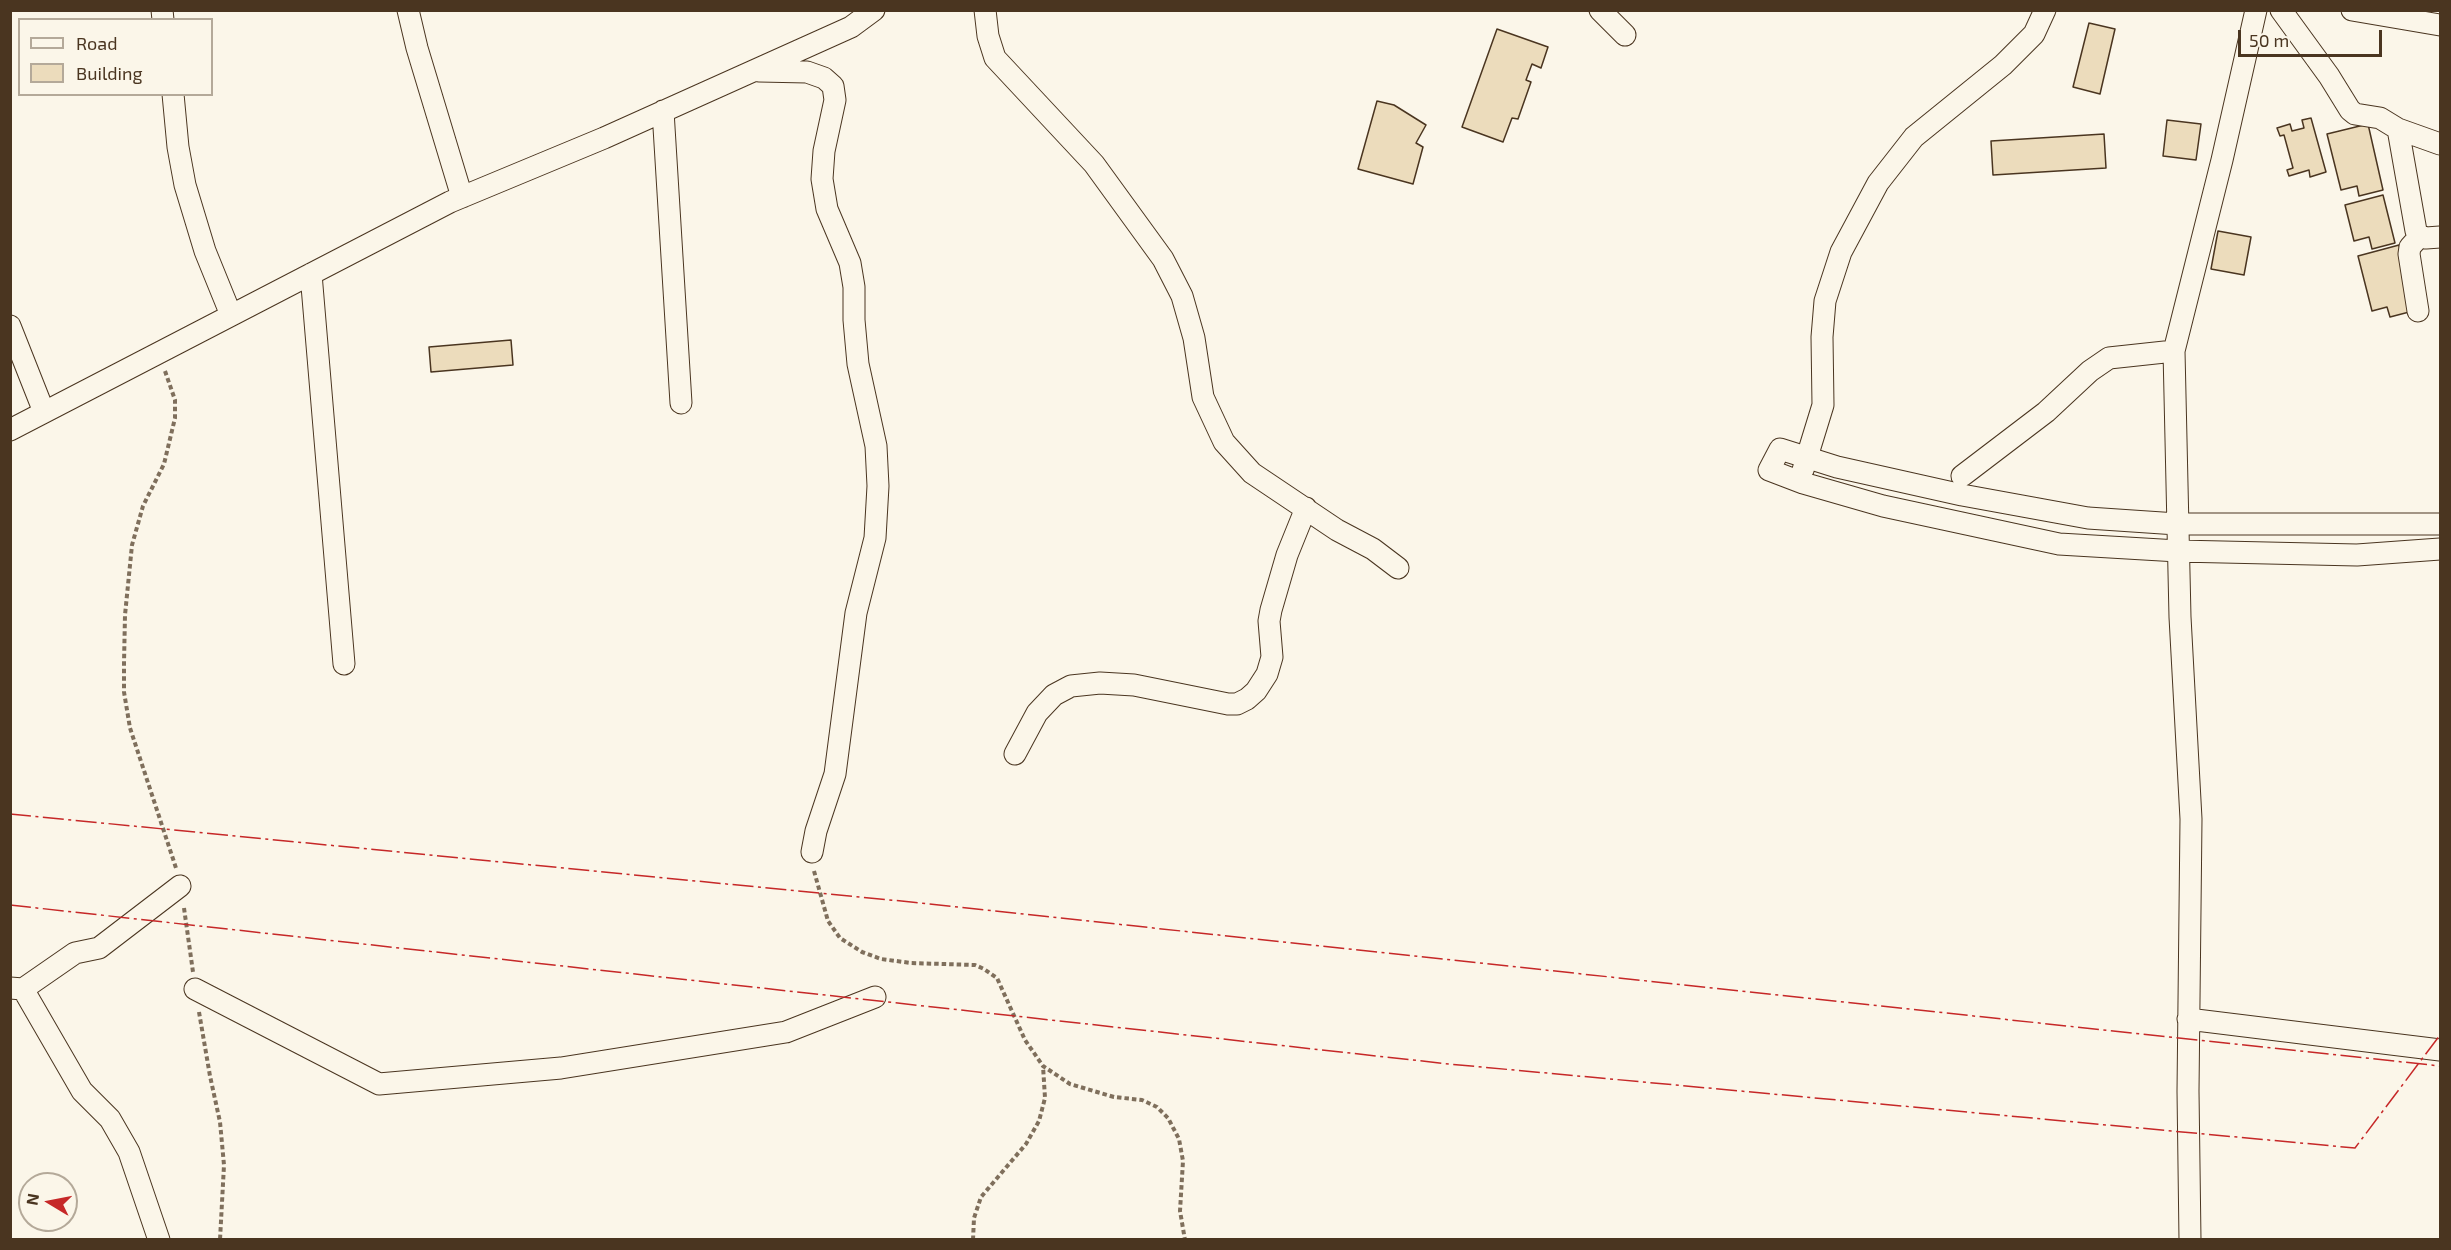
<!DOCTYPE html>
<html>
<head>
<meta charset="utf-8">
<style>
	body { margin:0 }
	#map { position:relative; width:2451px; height:1250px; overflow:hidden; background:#fbf6e9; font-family:"Exo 2",sans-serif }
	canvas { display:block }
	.frame { position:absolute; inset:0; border:12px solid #4a3520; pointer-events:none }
	.legend { position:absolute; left:18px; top:18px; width:195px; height:78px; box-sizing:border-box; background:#fbf6e9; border:2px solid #b4a999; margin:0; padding:8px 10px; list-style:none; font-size:18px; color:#4a3520 }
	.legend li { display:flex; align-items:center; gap:12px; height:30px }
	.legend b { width:30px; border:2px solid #b4a999 }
	.north { position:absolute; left:18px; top:1172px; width:60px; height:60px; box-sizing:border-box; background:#fbf6e9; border:2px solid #b4a999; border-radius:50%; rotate:280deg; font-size:16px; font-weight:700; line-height:24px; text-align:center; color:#4a3520 }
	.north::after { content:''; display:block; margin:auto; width:21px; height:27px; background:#c62828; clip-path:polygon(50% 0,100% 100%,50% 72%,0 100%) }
	.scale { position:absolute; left:2238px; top:30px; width:144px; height:27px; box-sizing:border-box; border:3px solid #4a3520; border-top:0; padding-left:8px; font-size:18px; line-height:21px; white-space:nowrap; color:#4a3520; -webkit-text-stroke:4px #fbf6e9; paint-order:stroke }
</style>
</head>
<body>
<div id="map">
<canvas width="2451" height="1250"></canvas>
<div class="frame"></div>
<ul class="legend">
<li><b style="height:8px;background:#fbf6e9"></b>Road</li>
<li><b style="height:16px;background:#ecdcbc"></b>Building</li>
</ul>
<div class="north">N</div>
<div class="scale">50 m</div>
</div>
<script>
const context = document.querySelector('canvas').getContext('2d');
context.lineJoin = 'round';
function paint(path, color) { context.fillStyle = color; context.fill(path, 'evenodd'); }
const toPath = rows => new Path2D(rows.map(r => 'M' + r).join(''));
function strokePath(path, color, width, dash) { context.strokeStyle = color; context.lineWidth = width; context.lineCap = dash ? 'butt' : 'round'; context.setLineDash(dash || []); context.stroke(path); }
const building = toPath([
	[2089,23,2115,29,2100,94,2073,87,2089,23],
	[1497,29,1548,47,1541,68,1532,64,1526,80,1531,82,1518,119,1512,118,1503,142,1462,127,1497,29],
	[1377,101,1394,105,1426,125,1416,143,1423,147,1413,184,1358,169,1377,101],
	[2311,118,2326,172,2310,177,2309,170,2289,176,2287,170,2293,168,2284,135,2280,136,2277,128,2290,124,2292,131,2304,128,2302,120,2311,118],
	[2167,120,2201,124,2196,160,2163,156,2167,120],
	[2368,124,2383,190,2359,196,2357,186,2341,190,2327,134,2368,124],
	[2104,134,2106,168,1993,175,1991,141,2104,134],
	[2383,195,2395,243,2372,249,2369,237,2354,241,2345,205,2383,195],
	[2218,231,2251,237,2244,275,2211,269,2218,231],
	[2399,245,2414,306,2413,311,2390,317,2387,307,2372,311,2358,256,2399,245],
	[511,340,513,365,431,372,429,347,511,340]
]);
paint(building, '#ecdcbc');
strokePath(building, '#4a3520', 1.5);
const minor = toPath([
	[162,10,163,20],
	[408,10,417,48,462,197],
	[985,10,988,36,995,58,1094,164,1163,259,1182,296,1194,338,1203,397,1224,442,1252,473,1337,530,1373,549,1398,568],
	[1600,10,1625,35],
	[2281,10,2329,76,2350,110,2355,114,2380,118,2398,129,2416,231,2420,236,2426,238,2440,237],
	[2352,10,2440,25],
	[759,71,807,72,824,78,833,86,835,100,824,151,822,179,827,209,850,263,854,287,854,320,858,364,876,446,878,486,875,538,856,613,835,774,816,831,812,852],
	[173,94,178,147,185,185,205,251,231,315],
	[663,111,681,403],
	[2398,129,2440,144],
	[311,274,344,664],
	[2418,311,2409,254,2410,247,2420,236],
	[10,326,44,412],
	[10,430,450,202,604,138,851,27,874,10],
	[1803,470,1823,405,1822,337,1825,301,1841,252,1878,183,1914,137,2003,65,2034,34,2045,10],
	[1962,476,2046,412,2090,371,2109,358,2174,351],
	[2440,524,2177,524,2088,518,1962,495,1837,467,1780,449,1769,470,1803,483,1883,506,2059,544,2178,551,2357,555,2440,549],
	[1015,754,1037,713,1054,695,1071,686,1100,683,1134,685,1228,704,1237,704,1247,699,1256,691,1267,674,1272,657,1269,621,1271,610,1287,555,1306,508],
	[10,988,23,989,82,1091,110,1119,129,1152,159,1240],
	[23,989,75,953,99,948,180,886],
	[195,989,379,1084,561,1068,786,1032,875,997],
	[2188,1019,2440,1050],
	[2190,1240,2188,1091,2191,819,2180,617,2174,351,2222,160,2256,10]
]);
strokePath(minor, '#4a3520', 23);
strokePath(toPath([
	[165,371,175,400,175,418,164,464,143,506,132,545,125,615,124,663,124,692,130,728,176,868],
	[814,871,828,921,840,938,862,952,881,959,911,963,975,965,984,969,997,978,1025,1040,1043,1066,1070,1084,1114,1097,1142,1100,1157,1107,1168,1118,1179,1139,1183,1161,1180,1211,1185,1240],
	[184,908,193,972],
	[199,1012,210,1076,220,1122,224,1165,220,1240],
	[973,1240,974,1218,981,1197,1026,1144,1039,1121,1045,1098,1043,1066]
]), '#7f6f5c', 4, [4.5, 3]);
strokePath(minor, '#fbf6e9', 21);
strokePath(toPath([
	[10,814,911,902,2440,1066],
	[10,905,1449,1064,2355,1148,2440,1035]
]), '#c62828', 1.5, [21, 4.5, 3, 4.5]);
</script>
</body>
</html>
